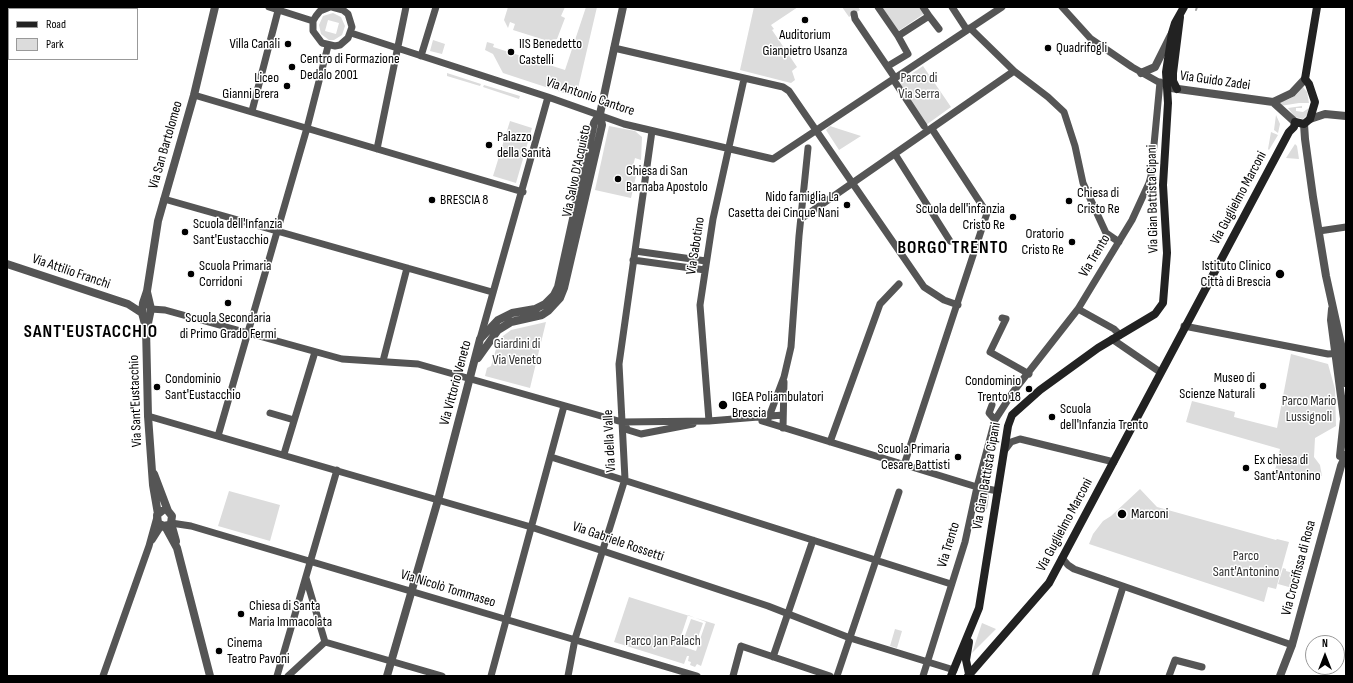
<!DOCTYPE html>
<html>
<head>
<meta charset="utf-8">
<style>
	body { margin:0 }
	#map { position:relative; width:1353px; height:683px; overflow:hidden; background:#fff; font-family:"Sofia Sans Condensed",sans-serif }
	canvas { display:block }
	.frame { position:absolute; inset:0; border:8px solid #000; pointer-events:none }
	.legend { position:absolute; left:8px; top:8px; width:130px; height:52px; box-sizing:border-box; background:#fff; border:1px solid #999; margin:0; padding:5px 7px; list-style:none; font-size:12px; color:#000 }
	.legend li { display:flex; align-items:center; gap:8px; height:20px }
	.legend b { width:20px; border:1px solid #999 }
	.north { position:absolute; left:1305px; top:635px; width:40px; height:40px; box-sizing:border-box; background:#fff; border:1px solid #999; border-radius:50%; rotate:0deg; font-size:11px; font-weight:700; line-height:16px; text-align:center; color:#000 }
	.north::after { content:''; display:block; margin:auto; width:14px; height:18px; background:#000; clip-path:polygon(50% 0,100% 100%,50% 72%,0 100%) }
</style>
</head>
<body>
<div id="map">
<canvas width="1353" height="683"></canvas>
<div class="frame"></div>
<ul class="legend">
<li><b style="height:5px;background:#222"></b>Road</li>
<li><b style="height:11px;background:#dcdcdc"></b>Park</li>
</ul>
<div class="north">N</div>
</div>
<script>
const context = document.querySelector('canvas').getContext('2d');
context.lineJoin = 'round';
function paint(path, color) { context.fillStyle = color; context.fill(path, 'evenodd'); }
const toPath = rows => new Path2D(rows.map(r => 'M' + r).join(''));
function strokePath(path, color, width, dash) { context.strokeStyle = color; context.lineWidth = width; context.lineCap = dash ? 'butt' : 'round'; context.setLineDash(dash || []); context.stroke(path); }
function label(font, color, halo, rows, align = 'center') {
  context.font = font + ' "Sofia Sans Condensed",sans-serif'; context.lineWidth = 3; context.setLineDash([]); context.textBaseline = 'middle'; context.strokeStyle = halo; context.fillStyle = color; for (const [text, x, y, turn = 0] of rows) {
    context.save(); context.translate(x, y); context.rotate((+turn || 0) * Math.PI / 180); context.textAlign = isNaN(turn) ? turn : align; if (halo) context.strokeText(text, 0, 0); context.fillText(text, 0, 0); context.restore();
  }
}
paint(toPath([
	[508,7,565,7,561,16,565,18,557,39,548,41,513,30,515,24,510,22,508,28,504,20],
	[586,7,597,7,576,97,503,73,493,54,485,50,487,42,494,44,493,47,565,70],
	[754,7,798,7,771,25,774,29,772,30,797,67,792,71,795,80,791,83,740,70],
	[842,7,858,7,860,10,849,17],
	[880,7,920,7,925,13,897,32],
	[333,13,341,17,345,26,342,35,334,40,329,40,321,34,319,25,323,16],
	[328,20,339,23,336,34,325,31],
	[433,40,445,44,442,54,430,51],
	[923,66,951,107,926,125,898,83],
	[447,73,481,84,480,86,447,76],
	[484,85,520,96,519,99,483,87],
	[1303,87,1307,92,1309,103,1299,103,1280,106,1275,104,1289,99,1296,95],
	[1302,106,1302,108,1296,108,1296,111,1303,112,1309,108,1308,114,1303,119,1295,117,1288,108],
	[1276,115,1280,124,1278,133,1274,130],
	[510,121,532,128,516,183,493,176],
	[609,126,635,131,642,137,641,160,635,158,631,174,636,176,631,198,595,190],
	[830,126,839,129,861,136,839,150,826,130],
	[1271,132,1278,135,1269,150,1268,149],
	[1295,144,1297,146,1299,159,1286,158],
	[546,322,530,388,485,376,487,368,491,366,496,349,494,346,503,336,511,330],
	[1291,354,1328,364,1335,389,1336,426,1315,438,1314,457,1320,465,1322,476,1273,479,1280,449,1186,422,1192,401,1235,412,1234,417,1277,428],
	[1140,489,1157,507,1276,540,1277,539,1289,542,1276,589,1268,587,1264,602,1089,544,1093,534,1103,521,1111,516],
	[229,491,280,505,270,541,218,526],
	[1283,568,1286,569,1286,571,1300,575,1296,589,1278,584],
	[629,597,715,624,701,666,697,664,695,667,690,665,691,662,688,661,689,656,687,656,684,664,614,642],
	[688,615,706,622,696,651,678,645],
	[691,619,703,623,695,646,683,641],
	[982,623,996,629,972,653],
	[895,629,902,631,897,648,890,646]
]), '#dcdcdc');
strokePath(toPath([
	[1196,10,1197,7],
	[986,508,988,494]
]), '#a3a3a3', 2);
strokePath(toPath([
	[269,7,313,21],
	[330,7,320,11,316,16,313,21,313,31,322,43,335,46,340,45,348,38,352,27,348,14,343,10,332,7],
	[878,7,898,36,929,16,923,7],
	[952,7,967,30],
	[1062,7,1091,39,1132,67,1162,84],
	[854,14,855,19,895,78],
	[929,16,939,29],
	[970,28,1014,71,1048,97,1064,112,1075,146,1083,183,1106,233,1119,242],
	[351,33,548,97,624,124,773,159,1002,7],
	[614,48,783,87,789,91,924,287,944,300,958,305],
	[421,56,436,7],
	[888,66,908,54,898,36],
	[893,79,924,126],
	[194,95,523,192],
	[252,111,279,7],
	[377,149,406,7],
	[895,154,950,241],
	[164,199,492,292],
	[802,218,1014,71],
	[1319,231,1346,227],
	[635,251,706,261],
	[633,260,705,270],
	[151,309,165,310,342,359,418,364,622,422,709,421,783,415],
	[1078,309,1114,329,1120,335],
	[1002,318,1006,319,990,352,1029,374],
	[1184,326,1328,354,1341,353],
	[480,339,548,97],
	[1112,339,1160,372],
	[383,361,407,268],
	[992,405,989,413,995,420],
	[270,413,294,420],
	[148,416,531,527,768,606,850,638,954,670],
	[709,421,700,305,713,219,744,79],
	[762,421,977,487,998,491],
	[767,422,784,377,791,347,799,236,808,148],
	[623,423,628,430,641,434,693,424],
	[783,428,784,382],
	[218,436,307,128,328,46],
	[830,442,880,304,899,284],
	[1005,450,1011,442,1020,439,1114,462],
	[284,454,315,352],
	[551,457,951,584],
	[904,465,987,213,932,129],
	[171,523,191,526,697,676],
	[152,540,159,529,163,526],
	[1062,558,1068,565,1074,569,1292,645],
	[325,642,442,676],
	[773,657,813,540],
	[103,676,149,546,157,517],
	[277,676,337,470],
	[288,676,325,642,306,578],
	[491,676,564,406],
	[568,676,575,639,625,479,619,364,652,131],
	[733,676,741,646,830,676],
	[837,676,899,492],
	[923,676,965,542,977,487,995,420,1013,392,1078,309,1132,220,1149,183,1151,176,1160,82],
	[1095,676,1123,587],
	[1169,676,1175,660,1202,667]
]), '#555', 7);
strokePath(toPath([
	[1141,73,1155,67,1171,35],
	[1171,88,1273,102],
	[1273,102,1292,93,1305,79],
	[1273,102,1295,122],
	[1310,119,1325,114,1346,116],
	[1304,124,1305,139,1313,197,1326,276,1343,353,1346,383],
	[7,264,128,304,142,313],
	[1332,309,1331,320,1344,419,1340,456],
	[147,328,151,309,147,292],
	[478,358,498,330,511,322,542,315,548,311,560,298,564,288,602,125,600,114],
	[154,474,168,511,172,516,171,523,176,541],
	[162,511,157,515,158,523,163,526,169,525],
	[158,514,153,485,148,416,146,328,142,313,143,303,147,291,158,221,194,95,215,7],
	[165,526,177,548,210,676],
	[387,676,438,500,480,339,498,320,512,313,535,309,545,304,554,295,558,287,594,123,600,114,623,7],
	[1280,676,1292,645,1341,466,1346,455]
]), '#555', 8);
strokePath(toPath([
	[1177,89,1173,81,1173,73,1180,17],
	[969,642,966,660,969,674],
	[951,676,979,608,1008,426,1012,415,1040,390,1098,348,1155,314,1163,303,1167,253,1163,185,1168,103,1166,72,1172,33,1175,23,1184,7],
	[968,676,1049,583,1289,132,1294,127,1295,122,1304,124,1310,119,1315,102,1309,84,1305,79,1317,7]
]), '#222', 8);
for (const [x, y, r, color] of [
	[805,20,4,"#000"],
	[288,44,4,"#000"],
	[1048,48,4,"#000"],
	[511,52,4,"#000"],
	[292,67,4,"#000"],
	[287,86,4,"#000"],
	[489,145,4,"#000"],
	[618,179,4,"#000"],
	[432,200,4,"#000"],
	[1069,201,4,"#000"],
	[847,205,4,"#000"],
	[1013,217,4,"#000"],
	[185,232,4,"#000"],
	[1072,242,4,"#000"],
	[191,274,4,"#000"],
	[1280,274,5,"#000"],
	[228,303,4,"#000"],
	[1263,386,4,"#000"],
	[157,387,4,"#000"],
	[1029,389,4,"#000"],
	[723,405,5,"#000"],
	[1052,417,4,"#000"],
	[958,457,4,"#000"],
	[1246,468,4,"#000"],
	[1122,514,5,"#000"],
	[241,614,4,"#000"],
	[219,651,4,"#000"]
]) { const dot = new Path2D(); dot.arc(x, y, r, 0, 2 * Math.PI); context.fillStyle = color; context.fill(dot); strokePath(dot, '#fff', 1.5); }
label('14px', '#000', '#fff', [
	["Auditorium",805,35,"center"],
	["Gianpietro Usanza",805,51,"center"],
	["Villa Canali",280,44,"right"],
	["IIS Benedetto",519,44],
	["Castelli",519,60],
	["Quadrifogli",1056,48],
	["Centro di Formazione",300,59],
	["Dedalo 2001",300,75],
	["Liceo",279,78,"right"],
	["Gianni Brera",279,94,"right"],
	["Palazzo",497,137],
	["della Sanità",497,153],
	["Chiesa di San",626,171],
	["Barnaba Apostolo",626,187],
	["Chiesa di",1077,193],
	["Cristo Re",1077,209],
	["Nido famiglia La",839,197,"right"],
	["Casetta dei Cinque Nani",839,213,"right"],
	["BRESCIA 8",440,200],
	["Scuola dell'infanzia",1005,209,"right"],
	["Cristo Re",1005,225,"right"],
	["Scuola dell'Infanzia",193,224],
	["Sant'Eustacchio",193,240],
	["Oratorio",1064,234,"right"],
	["Cristo Re",1064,250,"right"],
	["Scuola Primaria",199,266],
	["Corridoni",199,282],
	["Istituto Clinico",1271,266,"right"],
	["Città di Brescia",1271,282,"right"],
	["Scuola Secondaria",228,318,"center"],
	["di Primo Grado Fermi",228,334,"center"],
	["Museo di",1255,378,"right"],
	["Scienze Naturali",1255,394,"right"],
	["Condominio",165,379],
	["Sant'Eustacchio",165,395],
	["Condominio",1021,381,"right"],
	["Trento 18",1021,397,"right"],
	["IGEA Poliambulatori",732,397],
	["Brescia",732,413],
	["Scuola",1060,409],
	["dell'Infanzia Trento",1060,425],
	["Scuola Primaria",950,449,"right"],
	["Cesare Battisti",950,465,"right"],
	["Ex chiesa di",1254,460],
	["Sant'Antonino",1254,476],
	["Marconi",1131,514],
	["Chiesa di Santa",249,606],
	["Maria Immacolata",249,622],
	["Cinema",227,643],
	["Teatro Pavoni",227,659]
], 'left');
label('14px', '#333', '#fff', [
	["Parco di",919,78],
	["Via Serra",919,94],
	["Giardini di",517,344],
	["Via Veneto",517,360],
	["Parco Mario",1309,401],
	["Lussignoli",1309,417],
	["Parco",1246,556],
	["Sant'Antonino",1246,572],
	["Parco Jan Palach",663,641]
]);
label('14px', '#000', '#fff', [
	["Via Guido Zadei",1215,81,8],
	["Via Antonio Cantore",590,97,19],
	["Via San Bartolomeo",166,145,-74],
	["Via Salvo D'Acquisto",577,171,-78],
	["Via Guglielmo Marconi",1239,198,-62],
	["Via Gian Battista Cipani",1153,199,-91],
	["Via Sabotino",696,246,-81],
	["Via Trento",1095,256,-59],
	["Via Attilio Franchi",71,272,19],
	["Via Vittorio Veneto",456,383,-75],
	["Via Sant'Eustacchio",136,401,-92],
	["Via della Valle",610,441,-93],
	["Via Gian Battista Cipani",987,476,-80],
	["Via Guglielmo Marconi",1065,525,-62],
	["Via Gabriele Rossetti",618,542,19],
	["Via Trento",949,545,-73],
	["Via Crocifissa di Rosa",1299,568,-75],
	["Via Nicolò Tommaseo",448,589,17]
]);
context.letterSpacing = '1px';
label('bold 18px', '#000', '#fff', [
	["BORGO TRENTO",953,248],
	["SANT'EUSTACCHIO",91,332]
]);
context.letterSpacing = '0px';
</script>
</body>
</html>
